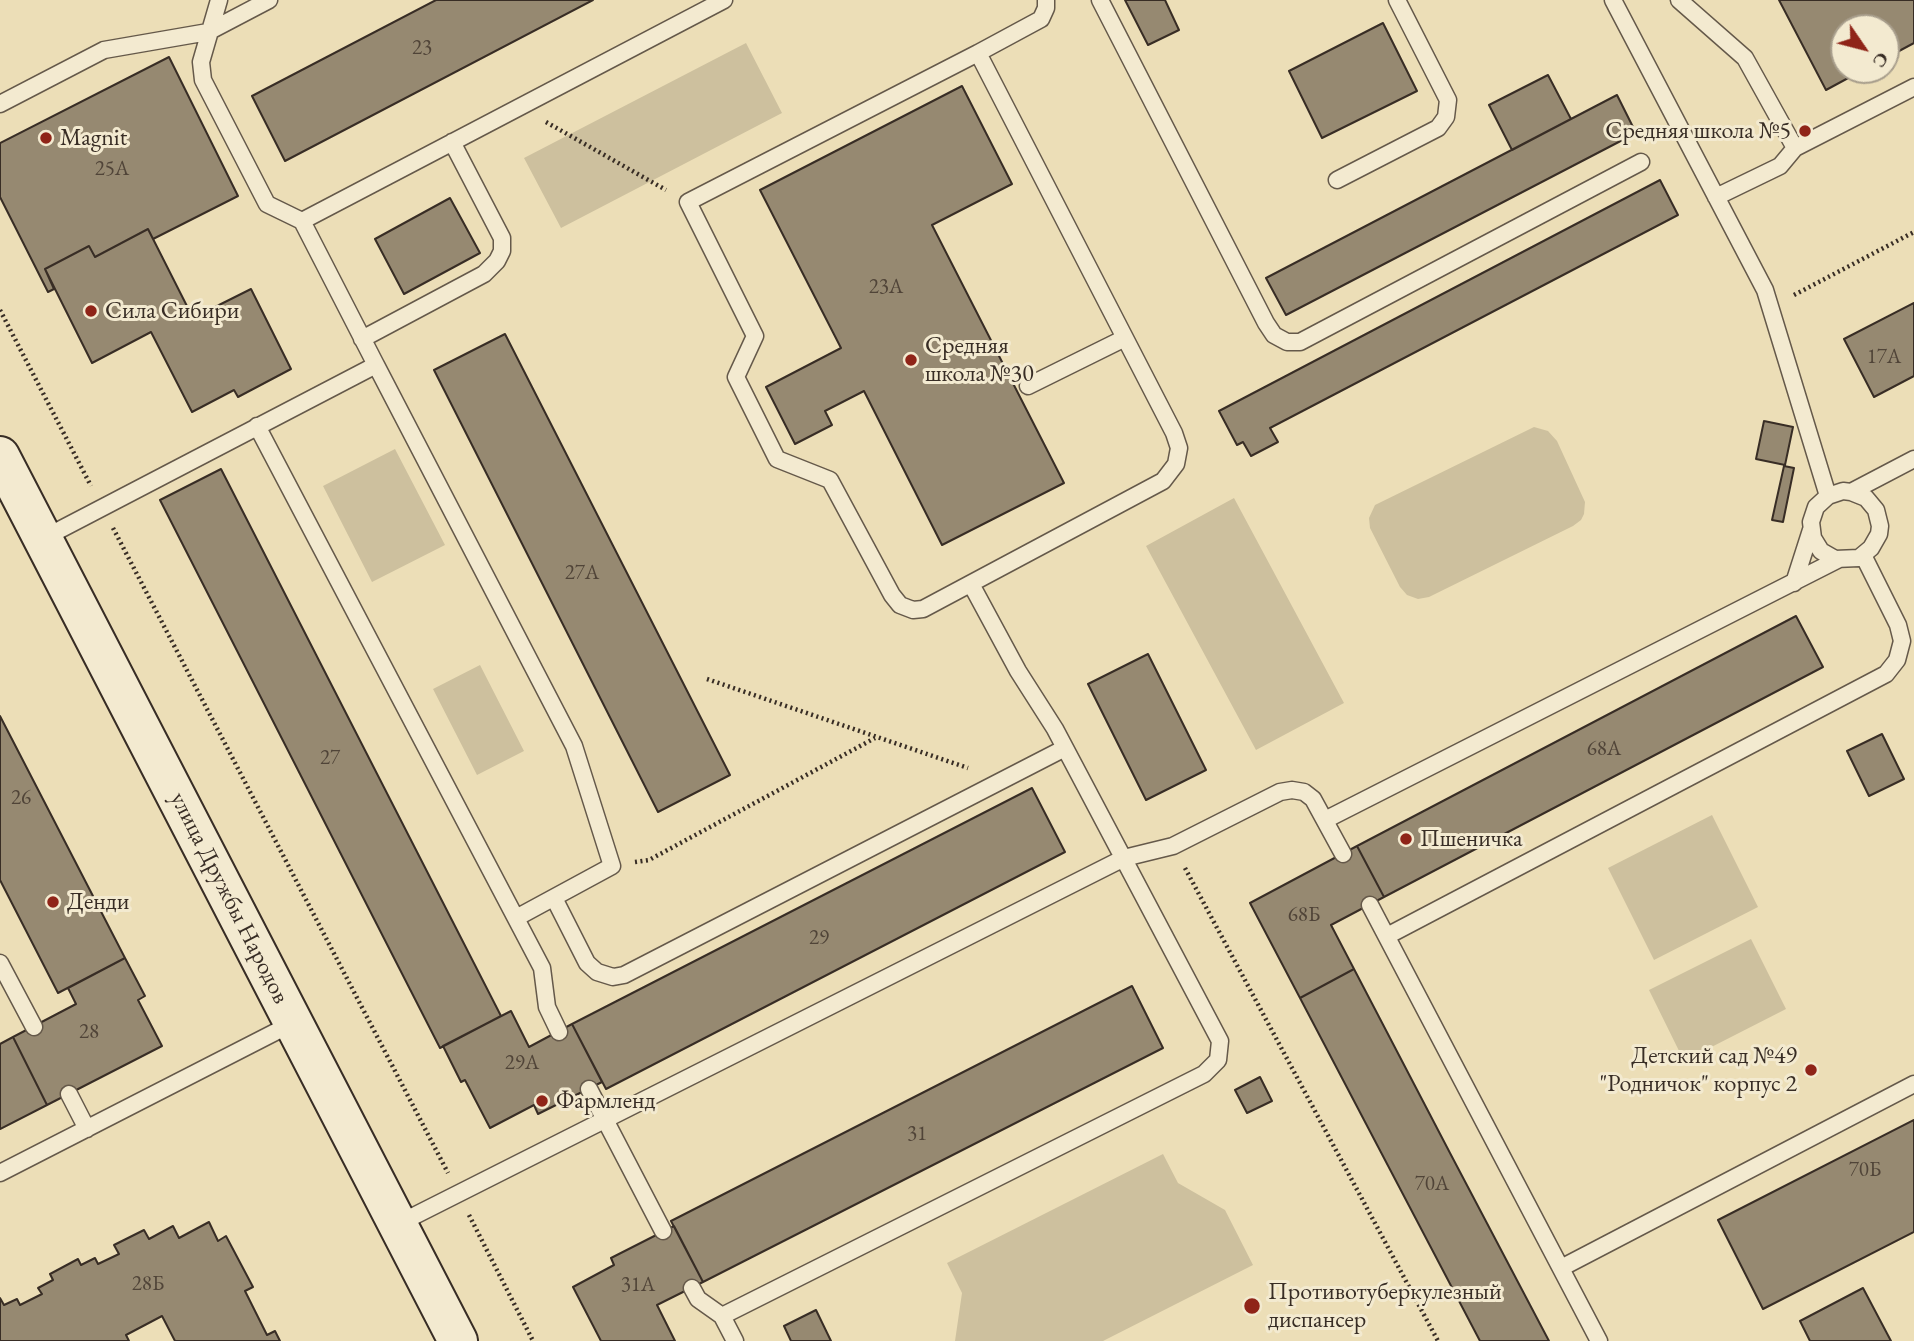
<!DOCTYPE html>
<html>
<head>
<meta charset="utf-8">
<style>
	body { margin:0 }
	#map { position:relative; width:1914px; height:1341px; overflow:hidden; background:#ecdeb7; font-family:"EB Garamond",serif }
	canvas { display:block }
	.north { position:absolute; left:1830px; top:14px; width:70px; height:70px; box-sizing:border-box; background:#f3ead0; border:2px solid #a89e8c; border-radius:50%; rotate:125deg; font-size:19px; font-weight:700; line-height:28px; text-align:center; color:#382d25 }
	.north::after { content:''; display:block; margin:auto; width:24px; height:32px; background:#8f2418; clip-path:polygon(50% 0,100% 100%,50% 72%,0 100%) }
</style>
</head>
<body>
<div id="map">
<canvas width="1914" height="1341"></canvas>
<div class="north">С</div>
</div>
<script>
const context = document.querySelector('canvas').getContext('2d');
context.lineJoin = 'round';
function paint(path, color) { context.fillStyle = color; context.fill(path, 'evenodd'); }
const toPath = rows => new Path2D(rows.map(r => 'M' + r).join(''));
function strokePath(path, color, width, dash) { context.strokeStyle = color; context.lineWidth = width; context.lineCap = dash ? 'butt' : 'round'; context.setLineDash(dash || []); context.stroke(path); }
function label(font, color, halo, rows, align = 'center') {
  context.font = font + ' "EB Garamond",serif'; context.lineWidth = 6; context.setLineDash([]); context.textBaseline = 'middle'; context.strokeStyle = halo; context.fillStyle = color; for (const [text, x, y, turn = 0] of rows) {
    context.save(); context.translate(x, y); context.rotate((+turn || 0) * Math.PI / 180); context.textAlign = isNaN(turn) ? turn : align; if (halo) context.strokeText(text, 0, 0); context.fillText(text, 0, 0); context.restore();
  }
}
paint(toPath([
	[746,43,782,113,561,228,524,158],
	[1534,427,1548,431,1557,441,1585,502,1584,514,1581,520,1573,526,1429,597,1418,599,1407,595,1400,587,1370,528,1369,518,1375,505],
	[395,449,445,545,372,582,323,486],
	[1234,498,1344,703,1256,750,1146,546],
	[480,665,524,751,477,775,433,689],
	[1712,815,1758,907,1654,960,1608,868],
	[1751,939,1786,1009,1684,1061,1649,990],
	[1163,1154,1178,1183,1225,1210,1253,1265,1103,1341,955,1341,962,1293,947,1263]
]), '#cdc09e');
const building = toPath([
	[436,0,593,0,285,161,252,96,436,0],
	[1125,0,1165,0,1179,30,1148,45,1125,0],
	[1779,0,1914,0,1914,43,1886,58,1886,28,1844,28,1844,70,1863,70,1826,90,1779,0],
	[1383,23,1417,91,1322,138,1289,71,1383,23],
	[169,57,238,196,153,239,148,229,95,257,89,246,45,269,54,289,48,292,0,197,0,143,169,57],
	[1548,75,1571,119,1512,150,1489,105,1548,75],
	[962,86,1012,184,932,225,1064,483,942,545,864,391,825,411,832,425,795,444,766,387,841,348,760,190,962,86],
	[1617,95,1636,133,1286,315,1266,278,1617,95],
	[1660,180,1678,215,1270,428,1278,442,1251,456,1243,442,1237,445,1219,411,1660,180],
	[450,198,480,253,404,294,375,239,450,198],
	[148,229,193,318,251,289,291,369,238,397,234,390,192,412,151,332,92,363,45,269,89,246,95,257,148,229],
	[1914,303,1914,376,1874,397,1844,339,1914,303],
	[505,334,730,775,658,812,434,370,505,334],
	[1764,421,1793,427,1785,465,1756,459,1764,421],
	[1784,466,1794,468,1783,522,1772,520,1784,466],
	[221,469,501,1016,440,1048,160,500,221,469],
	[1796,616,1823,667,1384,897,1357,846,1796,616],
	[1148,654,1206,770,1146,800,1088,684,1148,654],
	[0,716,125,958,58,993,0,880,0,716],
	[1882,734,1904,779,1869,796,1847,751,1882,734],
	[1032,788,1065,852,606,1089,572,1024,1032,788],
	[1357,846,1384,897,1331,925,1354,969,1300,998,1250,903,1357,846],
	[125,958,145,996,138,1000,162,1046,47,1105,13,1037,76,1004,68,988,125,958],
	[1354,969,1450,1153,1549,1341,1480,1341,1300,998,1354,969],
	[1132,986,1163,1048,703,1282,671,1221,1132,986],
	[511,1011,529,1047,572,1024,602,1082,538,1114,534,1105,490,1128,465,1080,461,1082,443,1046,511,1011],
	[13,1037,47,1105,0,1129,0,1044,13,1037],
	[1260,1077,1272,1101,1247,1113,1235,1090,1260,1077],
	[1914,1120,1914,1232,1763,1309,1718,1220,1914,1120],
	[209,1222,218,1241,226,1236,253,1287,245,1291,267,1335,275,1331,280,1341,175,1341,162,1316,126,1335,129,1341,0,1341,0,1298,4,1305,17,1299,20,1305,42,1294,38,1288,53,1280,50,1274,78,1259,81,1265,95,1258,98,1264,119,1254,114,1245,144,1230,149,1239,173,1226,179,1238,209,1222],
	[674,1226,703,1282,657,1305,675,1341,601,1341,573,1287,614,1265,611,1258,674,1226],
	[1863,1288,1891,1341,1810,1341,1800,1321,1863,1288],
	[816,1310,831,1341,791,1341,784,1326,816,1310]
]);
paint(building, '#968971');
strokePath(building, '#382d25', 2);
const lane = toPath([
	[219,0,201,62,203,80,267,204,302,221],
	[1100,0,1266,323,1274,335,1287,342,1300,342,1641,162],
	[1613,0,1765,290,1828,496],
	[1679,0,1745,58,1795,148,1914,87],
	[978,53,688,202,755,336,736,377,777,459,830,480,892,595,900,605,913,610,923,609,1163,481,1176,464,1179,448,1174,433,978,53,1041,19,1046,8,1046,0],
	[0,104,104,50,208,32,269,0],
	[1337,180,1438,128,1446,117,1448,100,1397,0],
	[1716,197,1780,166,1795,148],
	[362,339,484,274,497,261,502,251,502,238,452,142],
	[376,365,574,746,612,866,516,918],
	[1028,386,1125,338],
	[257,426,542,968,547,1007,559,1032],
	[1851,492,1866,498,1876,510,1880,526,1879,534,1871,548,1859,558,1835,559,1821,551,1813,538,1811,522,1816,507,1828,496,1843,491,1851,492,1914,459],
	[44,538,376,365,302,221,724,0],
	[1794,583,1811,530],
	[1325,820,1839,559],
	[554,898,587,963,597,972,613,977,624,975,1065,748],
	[1370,905,1599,1341],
	[1387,936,1886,674,1897,660,1902,641,1898,625,1863,555],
	[0,963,34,1027],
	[589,1089,663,1231],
	[69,1094,87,1129],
	[0,1173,293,1023],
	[398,1224,1124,858,1173,846,1280,792,1292,790,1304,792,1313,799,1343,854],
	[1561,1268,1914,1084],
	[692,1288,698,1299,722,1316,735,1341],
	[722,1316,1204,1074,1218,1060,1220,1041,1055,729,1018,671,971,584]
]);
const secondary = toPath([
	[0,456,458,1341]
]);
strokePath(lane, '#65594a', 19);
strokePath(secondary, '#382d25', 42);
strokePath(toPath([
	[546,122,666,190],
	[1794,295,1914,232],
	[0,310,91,486],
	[113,528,448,1173],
	[707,679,968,768],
	[635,862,649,860,875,738],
	[1185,868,1438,1341],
	[469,1215,533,1341]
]), '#382d25', 4.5, [2, 3.5]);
strokePath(lane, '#f3ead0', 16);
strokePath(secondary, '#f3ead0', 38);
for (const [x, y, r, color] of [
	[1805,131,7,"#8f2418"],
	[46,138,7,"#8f2418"],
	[91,311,7,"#8f2418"],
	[911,360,7,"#8f2418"],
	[1406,839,7,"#8f2418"],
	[53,902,7,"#8f2418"],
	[1811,1070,7,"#8f2418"],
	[542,1101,7,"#8f2418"],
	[1252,1306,9,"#8f2418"]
]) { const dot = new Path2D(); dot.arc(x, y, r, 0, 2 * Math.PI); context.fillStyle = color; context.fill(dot); strokePath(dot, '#f3ead0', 2.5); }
label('21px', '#504438', null, [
	["23",422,48],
	["25А",112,169],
	["23А",886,287],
	["17А",1884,357],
	["27А",582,573],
	["68А",1604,749],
	["27",330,758],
	["26",21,798],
	["68Б",1304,915],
	["29",819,938],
	["28",89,1032],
	["29А",522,1063],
	["31",917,1134],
	["70Б",1865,1170],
	["70А",1432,1184],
	["28Б",148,1284],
	["31А",638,1285]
]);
label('24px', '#382d25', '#f3ead0', [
	["Средняя школа №5",1791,131,"right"],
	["Magnit",60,138],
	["Сила Сибири",105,311],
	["Средняя",925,346],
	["школа №30",925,374],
	["Пшеничка",1420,839],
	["Денди",67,902],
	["Детский сад №49",1797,1056,"right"],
	["\"Родничок\" корпус 2",1797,1084,"right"],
	["Фармленд",556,1101],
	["Противотуберкулезный",1268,1292],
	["диспансер",1268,1320]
], 'left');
label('24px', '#382d25', '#f3ead0', [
	["улица Дружбы Народов",229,898,63]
]);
</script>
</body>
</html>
